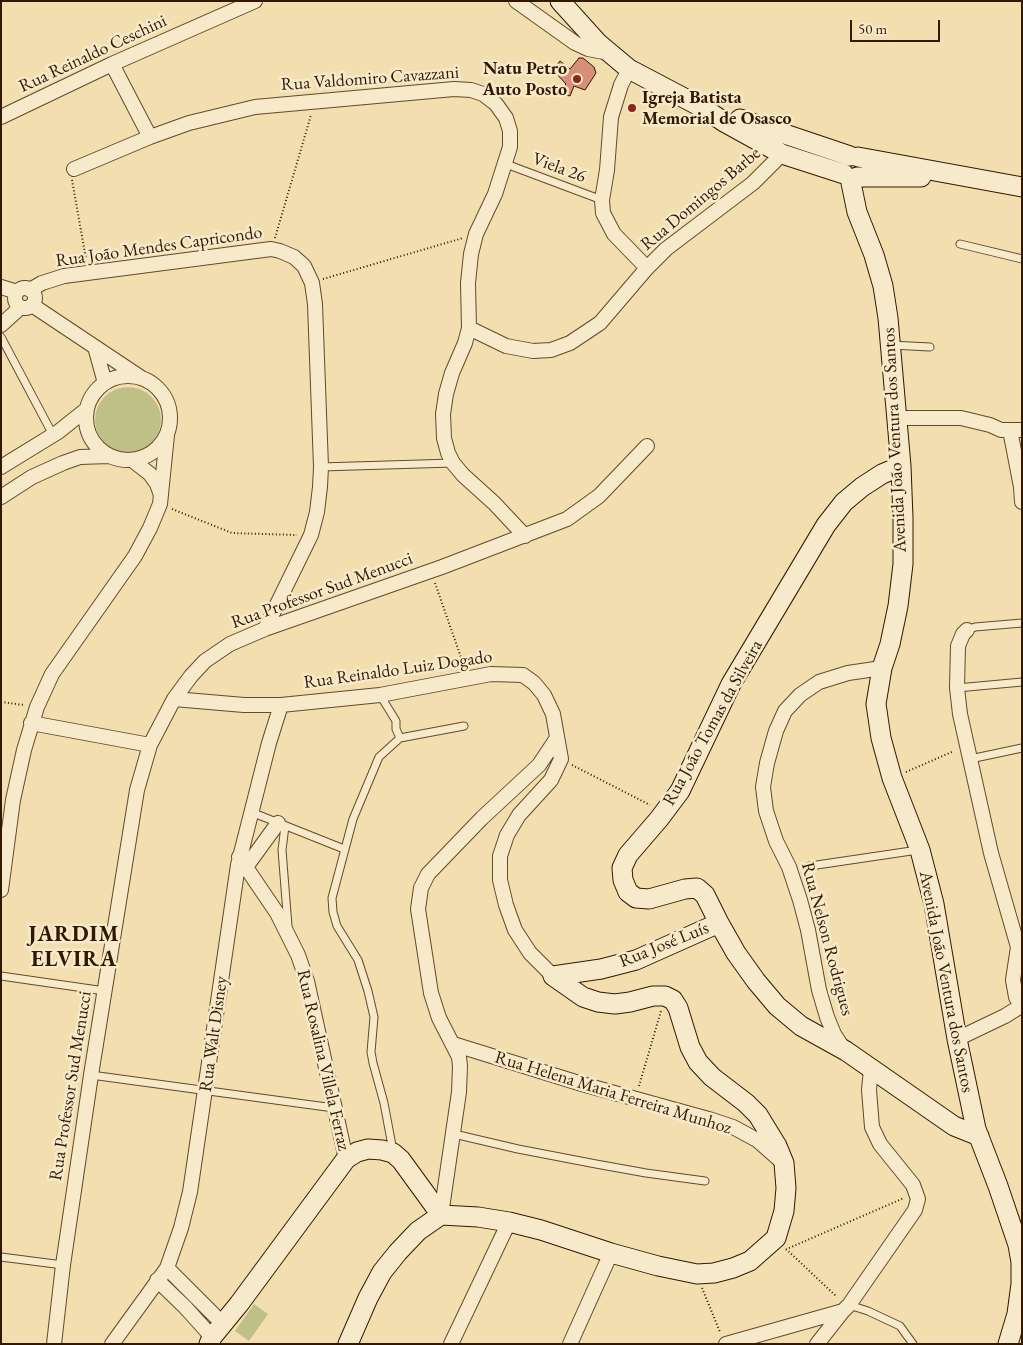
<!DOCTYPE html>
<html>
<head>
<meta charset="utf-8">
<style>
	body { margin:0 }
	#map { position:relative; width:1023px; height:1345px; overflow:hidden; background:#f2deae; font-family:"EB Garamond",serif }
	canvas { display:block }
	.frame { position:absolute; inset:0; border:2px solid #321800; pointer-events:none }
	.scale { position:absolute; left:850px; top:20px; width:90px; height:22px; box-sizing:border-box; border:2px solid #321800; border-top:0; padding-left:6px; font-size:15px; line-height:18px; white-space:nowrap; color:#321800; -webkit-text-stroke:4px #f7eaca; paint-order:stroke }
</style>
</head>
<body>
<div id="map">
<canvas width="1023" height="1345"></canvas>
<div class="frame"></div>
<div class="scale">50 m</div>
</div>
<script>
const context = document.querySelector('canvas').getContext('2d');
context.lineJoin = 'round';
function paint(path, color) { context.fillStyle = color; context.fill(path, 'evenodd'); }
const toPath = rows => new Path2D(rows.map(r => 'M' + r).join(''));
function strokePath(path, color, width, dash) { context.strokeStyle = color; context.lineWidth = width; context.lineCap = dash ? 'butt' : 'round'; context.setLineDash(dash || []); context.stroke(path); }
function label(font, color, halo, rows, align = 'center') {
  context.font = font + ' "EB Garamond",serif'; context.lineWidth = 5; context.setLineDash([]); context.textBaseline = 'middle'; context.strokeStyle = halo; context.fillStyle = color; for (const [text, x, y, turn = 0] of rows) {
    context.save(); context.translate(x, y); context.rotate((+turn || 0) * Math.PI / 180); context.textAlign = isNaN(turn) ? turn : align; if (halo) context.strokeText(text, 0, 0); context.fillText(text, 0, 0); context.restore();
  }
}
paint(toPath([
	'95 420a33 33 0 1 1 66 0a33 33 0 1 1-66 0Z',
	[254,1304,268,1314,249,1341,235,1331]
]), '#bfc087');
const building = toPath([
	[579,58,583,58,594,67,596,73,585,90,574,86,570,96,558,93,566,84,553,70,560,61,570,69,579,58]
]);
paint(building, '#d78f7c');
strokePath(building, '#321800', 1);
const lane = toPath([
	[506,164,602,200],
	[960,244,1022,259],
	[1,337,53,435],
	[890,345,930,347],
	[321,467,453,463],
	[967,630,975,627,1022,623],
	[957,688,1022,682],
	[380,695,396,721,396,729,400,738],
	[970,759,1022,748],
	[251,812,344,849],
	[285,826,282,850,288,926],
	[810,866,918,850],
	[1,976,105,991],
	[91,1075,334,1108],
	[454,1134,518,1149,596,1164,646,1173,705,1181],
	[393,1151,384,1103,373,1063,371,1052,374,1017,368,991,358,960,337,926,333,912,332,898,353,819,379,757,400,738,464,726],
	[1,1257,63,1265],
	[849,1305,868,1311,900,1326,913,1344]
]);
const street = toPath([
	[516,1,575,43,588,49,609,53],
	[112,64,150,137],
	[629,69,621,85,611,117,607,170,602,200,603,213,614,234,647,268],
	[1,117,112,64,255,1],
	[74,169,150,137,189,123,255,107,454,89,471,90,483,94,496,104,506,118,510,131,510,147,495,194,476,234,471,254,468,283,469,328,465,343,452,373,446,394,443,414,444,438,448,453,453,463,463,475,494,503,525,536],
	[1,287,17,292],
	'15 298a10 10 0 1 1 20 0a10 10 0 1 1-20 0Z',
	[30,290,42,283,64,276,271,249,280,251,294,257,304,266,312,283,315,304,321,467,320,487,317,512,311,535,265,629],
	[32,305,140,377],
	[1,325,21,307],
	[469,328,506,346,533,351,551,350,570,343,600,323,647,268,666,249,753,183,782,154],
	[95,347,105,383],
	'86 418a42 42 0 1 1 84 0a42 42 0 1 1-84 0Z',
	[897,418,961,418,990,425,1001,430,1022,430],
	[1010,430,1021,487,1022,502],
	[132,460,150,474,157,484,161,495],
	[1,467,58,432,87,409],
	[1,497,32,477,63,463,80,457,109,456],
	[967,630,963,634,958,646,957,688,960,714,991,853,1018,947],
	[174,699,244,705,281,705,380,695,491,674,523,675,534,683,544,695,553,714,561,759,551,780,519,815,507,835,500,856,500,880,506,905,515,930,530,953,553,976],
	[31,723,150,745],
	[239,857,277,913,298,955,307,981,346,1159],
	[246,867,278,823],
	[1,890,13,800,24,750,37,707,52,674,135,556,150,528,160,504,167,435],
	[1021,1006,1016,997,1013,980,1018,947,1022,944],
	[957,1039,1005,1016,1021,1006,1022,1007],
	[453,1044,582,1084,712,1120,733,1127,757,1140,781,1161],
	[843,1048,834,1034,827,1017,819,990,808,930,800,900,789,867,776,841,766,811,763,787,767,763,776,731,785,711,800,695,819,682,848,673,882,668],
	[441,1215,459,1092,460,1066,459,1057,439,1018,431,993,418,909,421,888,428,874,482,818,539,765,557,738],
	[167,1268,223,1324],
	[157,1280,185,1307,212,1337],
	[54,1344,63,1265,91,1075,137,790,150,745,174,699,191,676,205,661,230,644,265,629,442,567,567,519,599,496,647,446],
	[112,1344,167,1268,181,1228,190,1192,238,865,269,743,281,705],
	[451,1344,509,1222],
	[570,1344,611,1253],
	[726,1344,843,1311,849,1305,915,1210,918,1199,913,1185,880,1144,872,1127,869,1090,871,1069],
	[817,1344,843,1311]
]);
const secondary = toPath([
	[560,1,598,43,629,69,705,109,724,122,782,154,844,174],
	[740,119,850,156],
	[858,157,1022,187],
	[857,177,921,177],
	[850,178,857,212,874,255,883,286,888,318,901,466,903,518,903,564,898,606,890,644,882,668,876,704,881,738,892,778,920,850,934,904,957,1039,976,1129,998,1186,1018,1245,1021,1262,1021,1284,1017,1314,1008,1344],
	[901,466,882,474,862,487,844,502,826,525,731,684,680,791,659,819,628,855,622,868,623,880,628,892,636,898,649,899,685,889,697,888,705,895,719,923,736,953,756,981,777,1006,801,1026,846,1051,954,1126,979,1136],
	[553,976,601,969,636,960,719,923],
	[209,1344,212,1337,239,1304,346,1159,357,1152,368,1149,382,1150,393,1153,401,1160,441,1215],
	[348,1344,368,1298,382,1272,398,1252,418,1231,441,1215,478,1217,509,1222,541,1230,611,1253,658,1266,697,1274,714,1273,733,1268,750,1261,776,1238,784,1211,786,1188,784,1163,777,1146,758,1115,746,1103,712,1077,698,1062,690,1047,678,1008,673,1000,665,996,653,996,630,1002,615,1004,598,1002,583,997,553,976]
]);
strokePath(lane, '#624a2c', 9);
strokePath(street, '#624a2c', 16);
strokePath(secondary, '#321800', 21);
strokePath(toPath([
	[72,180,86,259],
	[275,238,311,115],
	[323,279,463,238],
	[172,509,232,533,297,535],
	[435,583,464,666],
	[1,702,24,705],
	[572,765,650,805],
	[906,772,954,751],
	[639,1086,661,1011],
	[789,1248,904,1198],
	[786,1249,837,1297],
	[702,1288,720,1332]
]), '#321800', 2, [1, 2.5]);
strokePath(lane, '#f7eaca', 7);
strokePath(street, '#f7eaca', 14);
strokePath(secondary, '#f7eaca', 19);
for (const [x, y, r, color] of [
	[577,79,5,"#8f2418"],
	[632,108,5,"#8f2418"]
]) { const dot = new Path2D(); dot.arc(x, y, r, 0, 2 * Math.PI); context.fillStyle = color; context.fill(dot); strokePath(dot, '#f7eaca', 2); }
label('18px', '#321800', '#f7eaca', [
	["Rua Reinaldo Ceschini",93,54,-25],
	["Rua Valdomiro Cavazzani",370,79,-4],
	["Viela 26",559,168,20],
	["Rua Domingos Barbe",701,199,-40],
	["Rua João Mendes Capricondo",159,247,-8],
	["Avenida João Ventura dos Santos",895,440,-93],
	["Rua Professor Sud Menucci",322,591,-20],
	["Rua Reinaldo Luiz Dogado",398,670,-8],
	["Rua João Tomas da Silveira",713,723,-61],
	["Rua Nelson Rodrigues",827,939,75],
	["Rua José Luís",664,945,-22],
	["Avenida João Ventura dos Santos",946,982,79],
	["Rua Walt Disney",214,1034,-82],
	["Rua Rosalina Villela Ferraz",323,1060,77],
	["Rua Professor Sud Menucci",71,1086,-81],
	["Rua Helena Maria Ferreira Munhoz",613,1093,17]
]);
label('bold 18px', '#321800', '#f7eaca', [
	["Natu Petro",567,69],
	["Auto Posto",567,90],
	["Igreja Batista",642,98,"left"],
	["Memorial de Osasco",642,119,"left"]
], 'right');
context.letterSpacing = '1px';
label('bold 22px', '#321800', '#f7eaca', [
	["JARDIM",74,935],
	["ELVIRA",74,960]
]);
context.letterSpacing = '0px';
</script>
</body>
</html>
